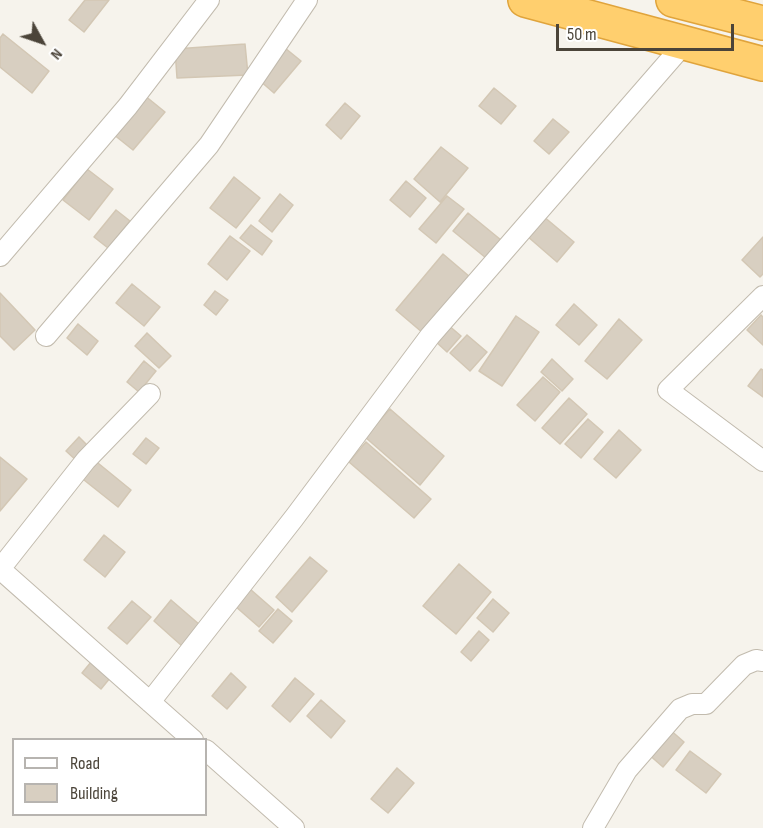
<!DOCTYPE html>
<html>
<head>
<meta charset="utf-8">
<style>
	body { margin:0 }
	#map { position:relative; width:763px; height:828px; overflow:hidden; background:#f6f3ec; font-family:"Sofia Sans Condensed",sans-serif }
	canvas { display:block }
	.legend { position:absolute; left:12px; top:738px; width:195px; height:78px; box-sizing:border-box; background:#fff; border:2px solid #b7b4b0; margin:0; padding:8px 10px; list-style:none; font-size:18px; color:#4b4439 }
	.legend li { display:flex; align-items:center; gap:12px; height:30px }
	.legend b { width:30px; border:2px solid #b7b4b0 }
	.north { position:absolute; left:12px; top:12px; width:60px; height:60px; -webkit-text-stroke:4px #fff; paint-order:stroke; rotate:130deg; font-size:16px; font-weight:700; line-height:24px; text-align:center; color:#4b4439 }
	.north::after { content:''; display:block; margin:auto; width:21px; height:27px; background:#4b4439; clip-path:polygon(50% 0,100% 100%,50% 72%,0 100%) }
	.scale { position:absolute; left:556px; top:24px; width:178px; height:27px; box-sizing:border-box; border:3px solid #4b4439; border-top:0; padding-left:8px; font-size:18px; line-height:21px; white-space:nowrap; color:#4b4439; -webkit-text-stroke:4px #fff; paint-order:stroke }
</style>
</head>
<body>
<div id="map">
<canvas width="763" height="828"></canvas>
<ul class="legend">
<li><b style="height:8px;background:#fff"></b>Road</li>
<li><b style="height:16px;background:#d8cfc1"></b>Building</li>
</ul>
<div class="north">N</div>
<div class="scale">50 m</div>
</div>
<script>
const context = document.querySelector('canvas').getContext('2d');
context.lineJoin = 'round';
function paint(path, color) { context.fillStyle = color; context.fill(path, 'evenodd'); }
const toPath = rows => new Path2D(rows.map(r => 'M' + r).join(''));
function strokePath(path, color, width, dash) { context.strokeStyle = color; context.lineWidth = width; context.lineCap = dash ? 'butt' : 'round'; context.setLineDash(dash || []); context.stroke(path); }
const building = toPath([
	[85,0,109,0,84,32,69,20,85,0],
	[3,34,49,71,32,93,0,67,0,38,3,34],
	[245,44,248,75,177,78,175,49,245,44],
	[285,48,301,61,274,93,259,80,285,48],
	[494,88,516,106,501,124,479,106,494,88],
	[144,95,165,112,133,150,113,134,144,95],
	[345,103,360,116,341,139,326,125,345,103],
	[553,119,569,132,549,154,534,141,553,119],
	[441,147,468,168,440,202,414,179,441,147],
	[87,169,113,189,89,220,63,200,87,169],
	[234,177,260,198,236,228,210,208,234,177],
	[406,181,426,198,410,217,390,200,406,181],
	[280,194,293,205,272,232,259,221,280,194],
	[447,196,464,209,436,243,419,229,447,196],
	[116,210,130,221,108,248,94,237,116,210],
	[468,213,501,240,486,258,453,231,468,213],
	[543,216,574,242,557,262,527,236,543,216],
	[251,225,272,241,262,255,240,238,251,225],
	[230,236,250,251,227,280,208,264,230,236],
	[763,237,763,274,760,277,742,260,763,237],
	[443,254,470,277,423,333,396,310,443,254],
	[132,284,160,307,144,326,116,303,132,284],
	[215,291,228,300,216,315,204,305,215,291],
	[0,293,35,330,14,350,0,336,0,293],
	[574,304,597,325,579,345,556,325,574,304],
	[761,315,763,317,763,345,747,330,761,315],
	[516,316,539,332,502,386,479,371,516,316],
	[619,319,642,340,607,379,585,361,619,319],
	[78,324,98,341,87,355,67,338,78,324],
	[447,324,461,336,447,352,434,340,447,324],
	[147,333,171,356,159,368,135,346,147,333],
	[467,335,487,352,470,371,450,353,467,335],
	[552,359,573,379,562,391,541,372,552,359],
	[144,361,156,371,139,392,127,382,144,361],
	[761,369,763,370,763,397,748,386,761,369],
	[543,377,560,392,535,421,517,405,543,377],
	[569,398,587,414,560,444,542,428,569,398],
	[390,409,444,456,420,485,365,437,390,409],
	[588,419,603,432,581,458,565,444,588,419],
	[619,430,641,450,616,478,594,459,619,430],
	[79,437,90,448,78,462,66,451,79,437],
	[146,438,159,448,146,464,133,454,146,438],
	[366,442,431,499,414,518,349,462,366,442],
	[0,457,27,479,0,511,0,457],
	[93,459,131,490,118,507,79,476,93,459],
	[104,535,125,552,105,577,84,560,104,535],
	[310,557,327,571,292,612,276,597,310,557],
	[459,564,491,592,456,634,423,606,459,564],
	[250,589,274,610,259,627,235,606,250,589],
	[493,599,509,613,493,632,477,618,493,599],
	[171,600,200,625,182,646,154,621,171,600],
	[132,601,151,617,127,644,108,628,132,601],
	[278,609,292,621,273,643,259,631,278,609],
	[479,631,489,640,471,661,461,652,479,631],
	[96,656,115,672,101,689,82,673,96,656],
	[231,673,246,687,227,709,212,696,231,673],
	[295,678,314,694,290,722,272,706,295,678],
	[321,700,345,721,331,738,307,716,321,700],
	[668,728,684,742,663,767,647,753,668,728],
	[690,751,721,774,706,793,676,770,690,751],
	[397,768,414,783,388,813,371,799,397,768]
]);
paint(building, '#d8cfc1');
strokePath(building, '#d3c7b4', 1.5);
const street = toPath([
	[0,256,128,106,209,0],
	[763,296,668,390,763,461],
	[46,336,209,145,307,0],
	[0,569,193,740],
	[0,569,86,460,150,394],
	[150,702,294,518,430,336,684,44],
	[206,750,294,828],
	[593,828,627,770,680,709,692,704,706,704,744,665,756,660,763,661]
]);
const highway = toPath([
	[525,0,763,64],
	[673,0,763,23]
]);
strokePath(street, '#c2bbae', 22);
strokePath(highway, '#e0a43c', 36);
strokePath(street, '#fff', 20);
strokePath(highway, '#ffcf6e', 33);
</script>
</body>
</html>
